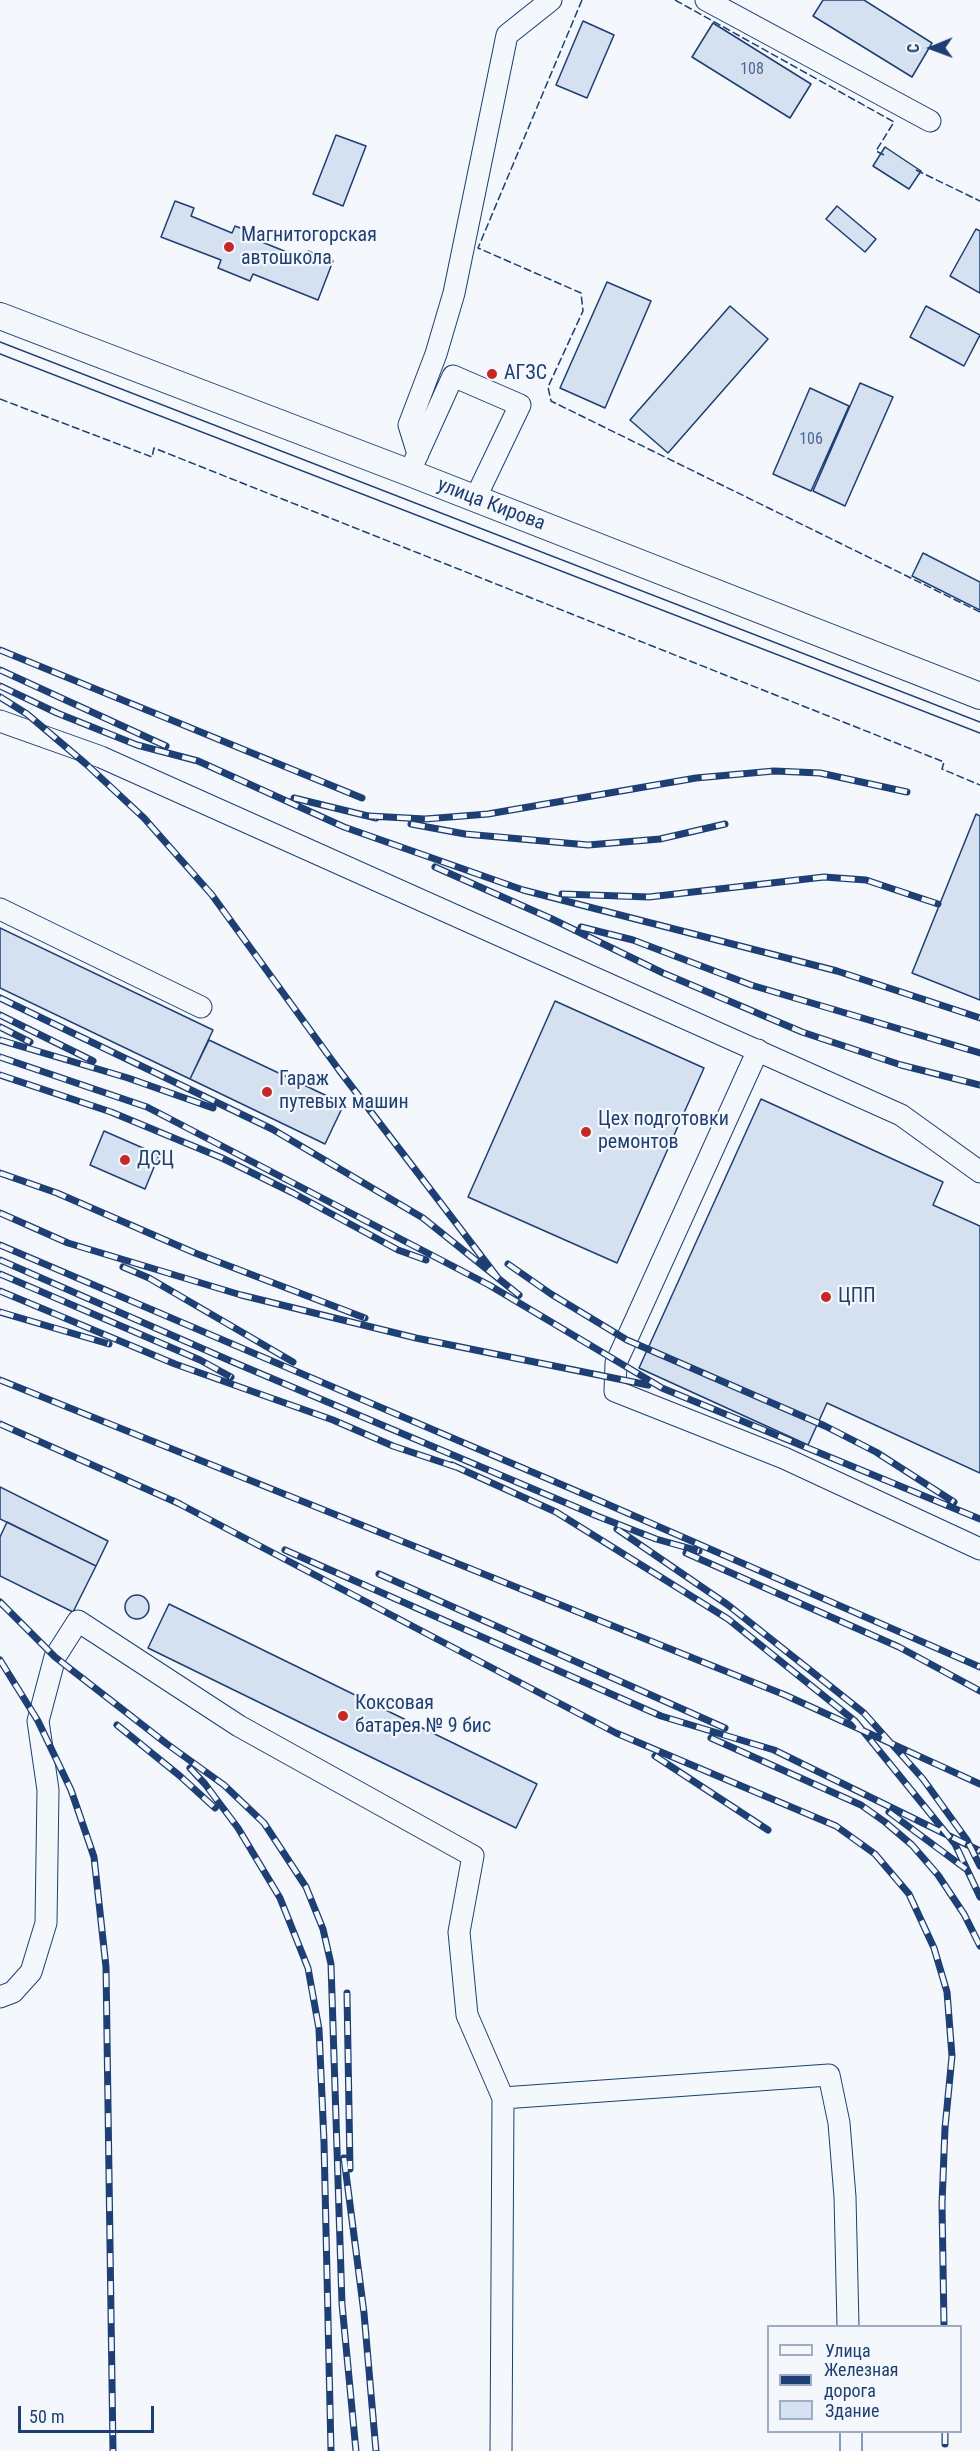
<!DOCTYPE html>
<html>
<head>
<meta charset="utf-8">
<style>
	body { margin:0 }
	#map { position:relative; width:980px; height:2451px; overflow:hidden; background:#f4f7fb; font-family:"Roboto Condensed",sans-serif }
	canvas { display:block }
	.legend { position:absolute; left:767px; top:2325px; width:195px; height:108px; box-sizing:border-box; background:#f4f7fb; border:2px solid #9eadc5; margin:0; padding:8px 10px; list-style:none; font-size:18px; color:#1d3f73 }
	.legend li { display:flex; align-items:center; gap:12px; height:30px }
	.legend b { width:30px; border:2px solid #9eadc5 }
	.north { position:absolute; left:902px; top:18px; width:60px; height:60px; -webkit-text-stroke:4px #f4f7fb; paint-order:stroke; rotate:269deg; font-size:16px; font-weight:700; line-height:24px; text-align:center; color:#1d3f73 }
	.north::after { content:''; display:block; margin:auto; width:21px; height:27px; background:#1d3f73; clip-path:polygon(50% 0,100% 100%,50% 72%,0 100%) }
	.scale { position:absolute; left:18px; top:2406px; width:136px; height:27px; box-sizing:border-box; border:3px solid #1d3f73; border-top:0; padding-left:8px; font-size:18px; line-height:21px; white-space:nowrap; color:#1d3f73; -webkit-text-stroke:4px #f4f7fb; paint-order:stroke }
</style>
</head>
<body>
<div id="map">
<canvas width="980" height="2451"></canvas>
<ul class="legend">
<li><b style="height:8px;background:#f4f7fb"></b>Улица</li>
<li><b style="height:8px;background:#1d3f73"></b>Железная дорога</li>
<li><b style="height:16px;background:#d5e0f0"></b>Здание</li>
</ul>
<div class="north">С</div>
<div class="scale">50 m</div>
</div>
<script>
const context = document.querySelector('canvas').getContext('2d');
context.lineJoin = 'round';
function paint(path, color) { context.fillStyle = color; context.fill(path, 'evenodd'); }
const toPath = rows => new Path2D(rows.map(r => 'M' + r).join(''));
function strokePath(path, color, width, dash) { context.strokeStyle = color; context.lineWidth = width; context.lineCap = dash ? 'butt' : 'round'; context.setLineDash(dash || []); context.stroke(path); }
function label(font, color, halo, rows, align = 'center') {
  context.font = font + ' "Roboto Condensed",sans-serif'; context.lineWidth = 4.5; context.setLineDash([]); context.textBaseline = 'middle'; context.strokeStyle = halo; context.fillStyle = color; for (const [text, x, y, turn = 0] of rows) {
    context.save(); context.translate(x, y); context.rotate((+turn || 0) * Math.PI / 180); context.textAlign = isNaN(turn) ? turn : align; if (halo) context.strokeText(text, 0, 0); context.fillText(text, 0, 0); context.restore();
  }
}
const building = toPath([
	[823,0,864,0,932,43,912,77,813,16,823,0],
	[583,21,614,35,587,98,556,85,583,21],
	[713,23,811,84,790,118,692,57,713,23],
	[336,135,366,146,343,206,313,194,336,135],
	[885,147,921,171,909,189,873,166,885,147],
	[175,201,194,208,191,216,232,233,235,226,264,237,262,242,304,259,308,251,333,261,318,300,253,274,250,281,218,268,221,260,161,237,175,201],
	[837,206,876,239,865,252,826,219,837,206],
	[976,229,980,231,980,293,950,276,976,229],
	[607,282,651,301,605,408,560,388,607,282],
	[730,306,768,339,668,453,630,420,730,306],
	[926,306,980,335,964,366,910,337,926,306],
	[860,383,893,397,845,506,813,491,860,383],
	[810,388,849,406,811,491,773,474,810,388],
	[923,553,980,582,980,610,912,576,923,553],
	[976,814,980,816,980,1000,912,973,976,814],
	[0,928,213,1030,190,1079,0,988,0,928],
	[555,1001,704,1068,617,1263,468,1197,555,1001],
	[209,1040,344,1104,325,1144,190,1079,209,1040],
	[761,1099,943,1182,933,1205,980,1226,980,1473,827,1403,808,1445,639,1368,761,1099],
	[104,1131,159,1155,145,1189,90,1165,104,1131],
	[0,1487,108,1541,96,1566,0,1519,0,1487],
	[7,1522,96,1566,73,1612,0,1576,0,1537,7,1522],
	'125 1607a12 12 0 1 1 24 0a12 12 0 1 1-24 0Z',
	[169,1604,537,1784,516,1828,148,1648,169,1604]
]);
paint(building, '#d5e0f0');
strokePath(building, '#1d3f73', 1.5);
const minor = toPath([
	[706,0,930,121],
	[418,454,409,425,436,354,454,293,507,35,551,0],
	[415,460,453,376,520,405,475,499],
	[0,721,101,757,901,1115,980,1172],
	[0,909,201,1007],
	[758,1050,616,1363,615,1391,784,1458,980,1549],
	[0,1997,13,1992,31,1972,46,1923,48,1790,38,1721,55,1657,78,1621,239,1726,473,1856,459,1932,467,2015,503,2098,501,2451],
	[503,2098,829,2075,839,2123,845,2197,848,2326],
	[851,2432,851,2451]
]);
const major = toPath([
	[0,316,410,473,980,696]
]);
strokePath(minor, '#1d3f73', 23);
strokePath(major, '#1d3f73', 28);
strokePath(minor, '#f4f7fb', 21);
strokePath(major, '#f4f7fb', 26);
strokePath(toPath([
	[0,342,980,722],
	[0,354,980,733]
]), '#1d3f73', 1.5);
const rail = toPath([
	[0,650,362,798],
	[0,670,166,746],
	[0,686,57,713,137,745,198,761,344,827,523,890,837,971,980,1018],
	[0,697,27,714,86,764,144,818,212,895,339,1070,498,1278],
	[294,798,376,818],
	[369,816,425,819,488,814,696,778,774,771,820,773,907,792],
	[411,824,465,834,588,845,660,839,725,824],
	[435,867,552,919,663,973,802,1032,901,1065,980,1085],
	[562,894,649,897,824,877,866,880,938,904],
	[581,927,633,940,751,985,980,1053],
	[0,998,272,1129,423,1218,519,1295],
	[0,1015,93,1061],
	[0,1027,30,1042],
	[0,1040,128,1078,213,1108],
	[0,1057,147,1107,489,1285,662,1388,980,1519],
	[0,1075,111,1112,222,1158,293,1193,398,1250,426,1260],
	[0,1173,57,1193,195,1253,365,1318],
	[0,1213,68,1243,241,1295,416,1338,648,1385],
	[0,1245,600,1501,980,1667],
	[0,1260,233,1362,597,1516,656,1539,699,1551],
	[508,1264,551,1294,627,1340,825,1426,876,1452,954,1502],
	[123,1267,149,1278,293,1362],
	[0,1274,200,1360,231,1377],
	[0,1291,175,1364,333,1420,393,1446,459,1468],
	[0,1312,109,1344],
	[0,1380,785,1695,980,1784],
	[0,1424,180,1504],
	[452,1465,556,1512,728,1619,855,1721,955,1844,980,1897],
	[174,1501,616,1733,836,1826,875,1854,909,1894,934,1948,947,1992,952,2056,945,2128,942,2204,944,2326],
	[617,1529,728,1605,864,1713,923,1779,967,1840,980,1866],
	[285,1550,661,1716,774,1750,980,1851],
	[686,1553,899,1647,980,1691],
	[379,1574,725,1728],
	[0,1602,55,1657,167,1744,224,1785,264,1823,306,1887,323,1929,331,1964,342,2304,356,2451],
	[0,1660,38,1721,71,1790,94,1857,106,1967,113,2451],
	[117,1725,180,1776,215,1808],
	[711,1738,861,1805,885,1822,912,1845,938,1875,964,1914,980,1946],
	[655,1756,768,1830],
	[190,1768,205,1784,238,1828,280,1898,308,1968,319,2029,324,2142,331,2451],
	[889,1812,966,1869],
	[347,1993,350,2169],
	[344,2158,364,2313,376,2451],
	[945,2432,945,2444]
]);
strokePath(rail, '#1d3f73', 7);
strokePath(rail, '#f4f7fb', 4.5, [14]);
strokePath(toPath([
	[582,0,478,248,581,293,583,311,548,387,551,401,980,612],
	[675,0,894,122,876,151,884,155],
	[916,170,980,201],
	[0,399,152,457,154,448,944,762,942,769,980,785]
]), '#1d3f73', 1.5, [8, 3]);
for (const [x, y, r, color] of [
	[229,247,6,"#c62828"],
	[492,374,6,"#c62828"],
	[267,1092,6,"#c62828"],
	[586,1132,6,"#c62828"],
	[125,1160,6,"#c62828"],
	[826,1297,6,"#c62828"],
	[343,1716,6,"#c62828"]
]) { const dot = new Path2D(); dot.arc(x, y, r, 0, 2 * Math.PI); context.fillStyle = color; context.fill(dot); strokePath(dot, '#f4f7fb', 2); }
label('16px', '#4b6792', null, [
	["108",752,70],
	["106",811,440]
]);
label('20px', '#1d3f73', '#f4f7fb', [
	["Магнитогорская",241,236],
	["автошкола",241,259],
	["АГЗС",504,374],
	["Гараж",279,1080],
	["путевых машин",279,1103],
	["Цех подготовки",598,1120],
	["ремонтов",598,1143],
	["ДСЦ",137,1160],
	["ЦПП",838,1297],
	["Коксовая",355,1704],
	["батарея № 9 бис",355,1727]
], 'left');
label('20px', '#1d3f73', '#f4f7fb', [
	["улица Кирова",491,505,21]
]);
</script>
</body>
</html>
